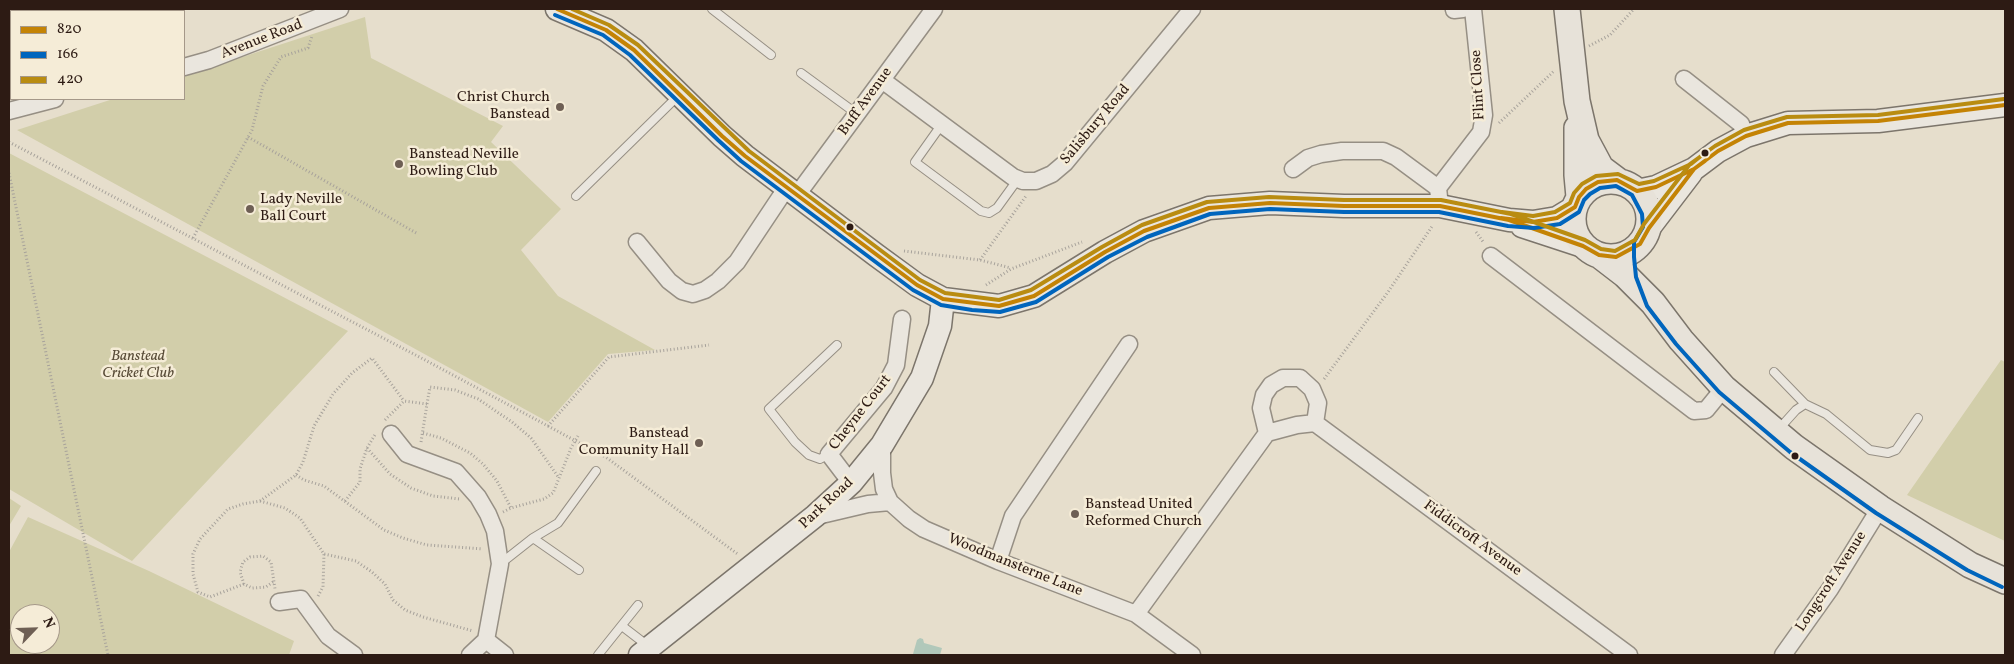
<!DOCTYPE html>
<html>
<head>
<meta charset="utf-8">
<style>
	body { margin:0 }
	#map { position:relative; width:2014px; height:664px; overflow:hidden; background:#e6decc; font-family:Vollkorn,serif }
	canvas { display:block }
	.frame { position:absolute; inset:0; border:10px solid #2d1b14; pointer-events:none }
	.legend { position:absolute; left:10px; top:10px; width:175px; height:90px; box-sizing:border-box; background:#f5ecd7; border:1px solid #a59889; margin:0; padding:6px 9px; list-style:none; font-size:15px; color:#2d1b14 }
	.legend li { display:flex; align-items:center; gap:10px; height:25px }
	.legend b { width:25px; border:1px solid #a59889 }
	.north { position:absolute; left:10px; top:604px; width:50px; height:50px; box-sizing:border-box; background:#f5ecd7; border:1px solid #a59889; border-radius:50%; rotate:66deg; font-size:14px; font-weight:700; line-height:20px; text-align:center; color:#2d1b14 }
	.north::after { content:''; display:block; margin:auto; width:18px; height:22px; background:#6e5f54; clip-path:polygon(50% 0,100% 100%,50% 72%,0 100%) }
</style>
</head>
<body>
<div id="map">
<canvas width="2014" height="664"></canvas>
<div class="frame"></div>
<ul class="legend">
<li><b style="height:6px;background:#c48305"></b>820</li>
<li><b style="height:6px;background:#0065bd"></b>166</li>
<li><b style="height:6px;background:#b98c11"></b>420</li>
</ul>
<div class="north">N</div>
</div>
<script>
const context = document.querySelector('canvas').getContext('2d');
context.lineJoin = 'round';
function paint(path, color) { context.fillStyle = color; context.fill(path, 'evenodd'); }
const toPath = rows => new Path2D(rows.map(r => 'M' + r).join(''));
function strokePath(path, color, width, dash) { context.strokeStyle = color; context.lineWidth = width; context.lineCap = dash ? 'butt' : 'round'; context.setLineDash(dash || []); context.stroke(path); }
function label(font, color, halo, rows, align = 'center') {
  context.font = font + ' Vollkorn,serif'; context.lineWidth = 5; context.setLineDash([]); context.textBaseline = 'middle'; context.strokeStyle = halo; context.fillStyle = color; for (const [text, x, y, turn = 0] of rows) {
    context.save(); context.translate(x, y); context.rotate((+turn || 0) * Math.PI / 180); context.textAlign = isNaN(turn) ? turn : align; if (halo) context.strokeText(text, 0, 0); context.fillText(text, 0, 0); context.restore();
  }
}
paint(toPath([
	[365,17,371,58,503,126,491,142,561,209,521,250,558,296,655,350,608,354,548,422,17,130,113,99,184,99,184,76],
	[9,153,348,331,132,561,9,489],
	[2001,360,2005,362,2005,541,1907,495],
	[9,498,21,506,9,526],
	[28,517,149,571,294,641,289,655,9,655,9,552],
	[20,614,50,614,50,644,20,644]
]), '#d2ceaa');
paint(toPath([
	[920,638,923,639,924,643,942,648,940,655,913,654,917,640]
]), '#b1c8ba');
const lane = toPath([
	[24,9,25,11],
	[712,9,771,55],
	[54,11,55,9],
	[801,73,857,114],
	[942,124,915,162,973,205,981,211,989,213,997,208,1018,179],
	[576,196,679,95],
	[1774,372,1805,404],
	[1778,430,1796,410,1805,404,1826,414,1870,450,1888,453,1896,450,1918,418],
	[829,454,820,459,809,455,795,442,769,409,837,345],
	[533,538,579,570],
	[500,564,533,538,558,523,596,471],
	[622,626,648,646],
	[598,655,638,605]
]);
const street = toPath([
	[153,9,154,11],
	[1454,10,1463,9],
	[184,67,209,60,340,9],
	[1684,79,1741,124,1746,136],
	[882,80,1013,177,1023,181,1036,181,1052,174,1065,163,1192,9],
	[9,111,55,99],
	[1293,169,1308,158,1321,154,1342,151,1383,151,1396,157,1438,188],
	[797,195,934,9],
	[1440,206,1438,188,1481,132,1484,115,1473,9],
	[637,242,669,281,682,291,693,294,705,290,718,281,737,262,787,187],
	[1491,256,1694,411,1706,410,1724,388],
	[1267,433,1261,408,1264,395,1271,385,1283,378,1300,378,1312,389,1318,403,1315,423],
	[391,434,407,454,456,472,478,497,488,514,495,531,500,564,486,640,470,655],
	[882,445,882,473,884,489,890,502,909,519,924,529,998,561,1136,614,1192,655],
	[851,483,829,454,884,388,896,365,902,319],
	[817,516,868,504,890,502],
	[998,561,1013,516,1129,344],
	[279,602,301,599,328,636,354,655],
	[1136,614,1267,433,1297,425,1315,423,1629,655],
	[486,640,505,655],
	[1783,655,1830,589,1880,508]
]);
const secondary = toPath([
	[557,9,606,30,634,50,722,136,745,156,876,255,917,285,943,299,999,306,1034,296,1105,252,1144,231,1209,208,1270,203,1344,206,1440,206,1509,220,1533,222,1557,218,1575,207],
	[1637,191,1656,187,1694,169,1718,151,1746,136,1788,123,1878,121,2005,105],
	[1522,226,1583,246],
	[1649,228,1691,173],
	[640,655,815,516,851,483,882,445,922,378,940,326,943,299]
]);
const primary = toPath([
	[1567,9,1577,101,1586,140,1601,168,1617,180],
	[1577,128,1577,175,1579,197],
	'1573 219a38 38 0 1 1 76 0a38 38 0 1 1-76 0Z',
	[1599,255,1625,275,1653,303,1681,340,1724,388,1794,447,1880,508,1970,565,2005,581]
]);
strokePath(lane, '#968f84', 10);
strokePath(street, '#968f84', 19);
strokePath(secondary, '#7c756b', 25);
strokePath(primary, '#7c756b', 28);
strokePath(toPath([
	[1589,46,1610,35,1634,9],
	[1499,123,1554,71],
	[248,137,418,234],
	[9,142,425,360,548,426,609,357,709,345],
	[9,173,108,655],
	[1476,232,1484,243],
	[193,238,252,130,263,86,281,57,308,48,312,36],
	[904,251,980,260,1011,268],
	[980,260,1026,196],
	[986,285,1011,269,1082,242],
	[1324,379,1388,292,1433,225],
	[427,404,430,387,455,390,478,399,512,422,531,438,559,478],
	[385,420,404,401,427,404,421,442],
	[548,426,607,458,739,555],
	[423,433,441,438,470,453,483,464,497,481,511,508],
	[367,448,390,474,411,488,433,496,460,499],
	[296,475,304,480,324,486,384,530,403,538,427,545,483,549],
	[260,501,285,508,300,518,324,554,356,561,372,572,385,584,393,600,405,610,423,617,473,631],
	[345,501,360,482,360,469,367,448,376,433],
	[503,512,511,508,544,499,553,493,571,448,578,436],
	[273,582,266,587,252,588,244,584,240,572,243,562,250,557,263,556,271,562,275,589],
	[244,584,210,597,198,592,193,574,193,554,200,539,228,509,243,504,260,501,296,475,303,462,314,426,333,394,352,373,372,358,404,401],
	[318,596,323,587,324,554]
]), '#a7a29b', 3, [1, 2.5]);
strokePath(lane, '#eae6de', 8);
strokePath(street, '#eae6de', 16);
strokePath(secondary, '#eae6de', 22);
strokePath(primary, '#e7e2d9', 25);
strokePath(toPath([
	[557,9,606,30,634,50,722,136,745,156,917,285,943,299,999,306,1034,296,1105,252,1144,231,1209,208,1270,203,1344,206,1440,206,1509,220,1583,246,1599,255,1616,257,1640,244,1649,228,1694,169,1718,151,1746,136,1788,123,1878,121,2005,105],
	[1501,218,1533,222,1557,218,1575,207,1579,197,1586,189,1598,182,1617,180,1637,191,1656,187,1694,169,1705,161]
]), '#c48305', 4);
strokePath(toPath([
	[555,15,603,35,630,55,718,140,741,161,913,290,941,305,972,310,1000,312,1036,302,1108,257,1147,237,1210,214,1270,209,1344,212,1439,212,1508,226,1534,228,1560,224,1579,212,1584,200,1590,194,1600,188,1616,186,1632,195,1642,214,1643,227,1634,242,1634,257,1636,277,1647,306,1676,344,1719,392,1790,452,1876,513,1967,570,2002,587]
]), '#0065bd', 4);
strokePath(toPath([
	[572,9,609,25,638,45,749,151,920,280,945,293,999,300,1031,290,1102,247,1142,225,1207,202,1269,197,1344,200,1441,200,1511,214,1585,240,1601,249,1615,251,1635,240,1644,224,1690,164,1715,146,1744,130,1787,117,1878,115,2004,99],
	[1502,212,1533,216,1555,212,1570,203,1574,193,1582,184,1596,176,1618,174,1639,184,1654,181,1691,164,1701,156]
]), '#b98c11', 4);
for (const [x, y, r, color] of [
	[560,107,5,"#6e5f54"],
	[1705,153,4.5,"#2d1b14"],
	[399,164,5,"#6e5f54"],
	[250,209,5,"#6e5f54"],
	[850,227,4.5,"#2d1b14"],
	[699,443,5,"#6e5f54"],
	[1795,456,4.5,"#2d1b14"],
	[1075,514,5,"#6e5f54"]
]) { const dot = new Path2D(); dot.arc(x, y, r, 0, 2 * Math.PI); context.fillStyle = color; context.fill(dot); strokePath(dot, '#f5ecd7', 2); }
label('15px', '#2d1b14', '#f5ecd7', [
	["Avenue Road",262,40,-21],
	["Flint Close",1479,85,-93],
	["Buff Avenue",866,102,-54],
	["Salisbury Road",1096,125,-50],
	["Cheyne Court",861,413,-52],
	["Park Road",827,504,-43],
	["Fiddicroft Avenue",1472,539,36],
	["Woodmansterne Lane",1015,566,22],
	["Longcroft Avenue",1832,582,-57]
]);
label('15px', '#2d1b14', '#f5ecd7', [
	["Christ Church",550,98,"right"],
	["Banstead",550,115,"right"],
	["Banstead Neville",409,155],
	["Bowling Club",409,172],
	["Lady Neville",260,200],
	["Ball Court",260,217],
	["Banstead",689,434,"right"],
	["Community Hall",689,451,"right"],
	["Banstead United",1085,505],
	["Reformed Church",1085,522]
], 'left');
label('italic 15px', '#5a4d39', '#f5ecd7', [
	["Banstead",138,357],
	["Cricket Club",138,374]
]);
</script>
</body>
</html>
